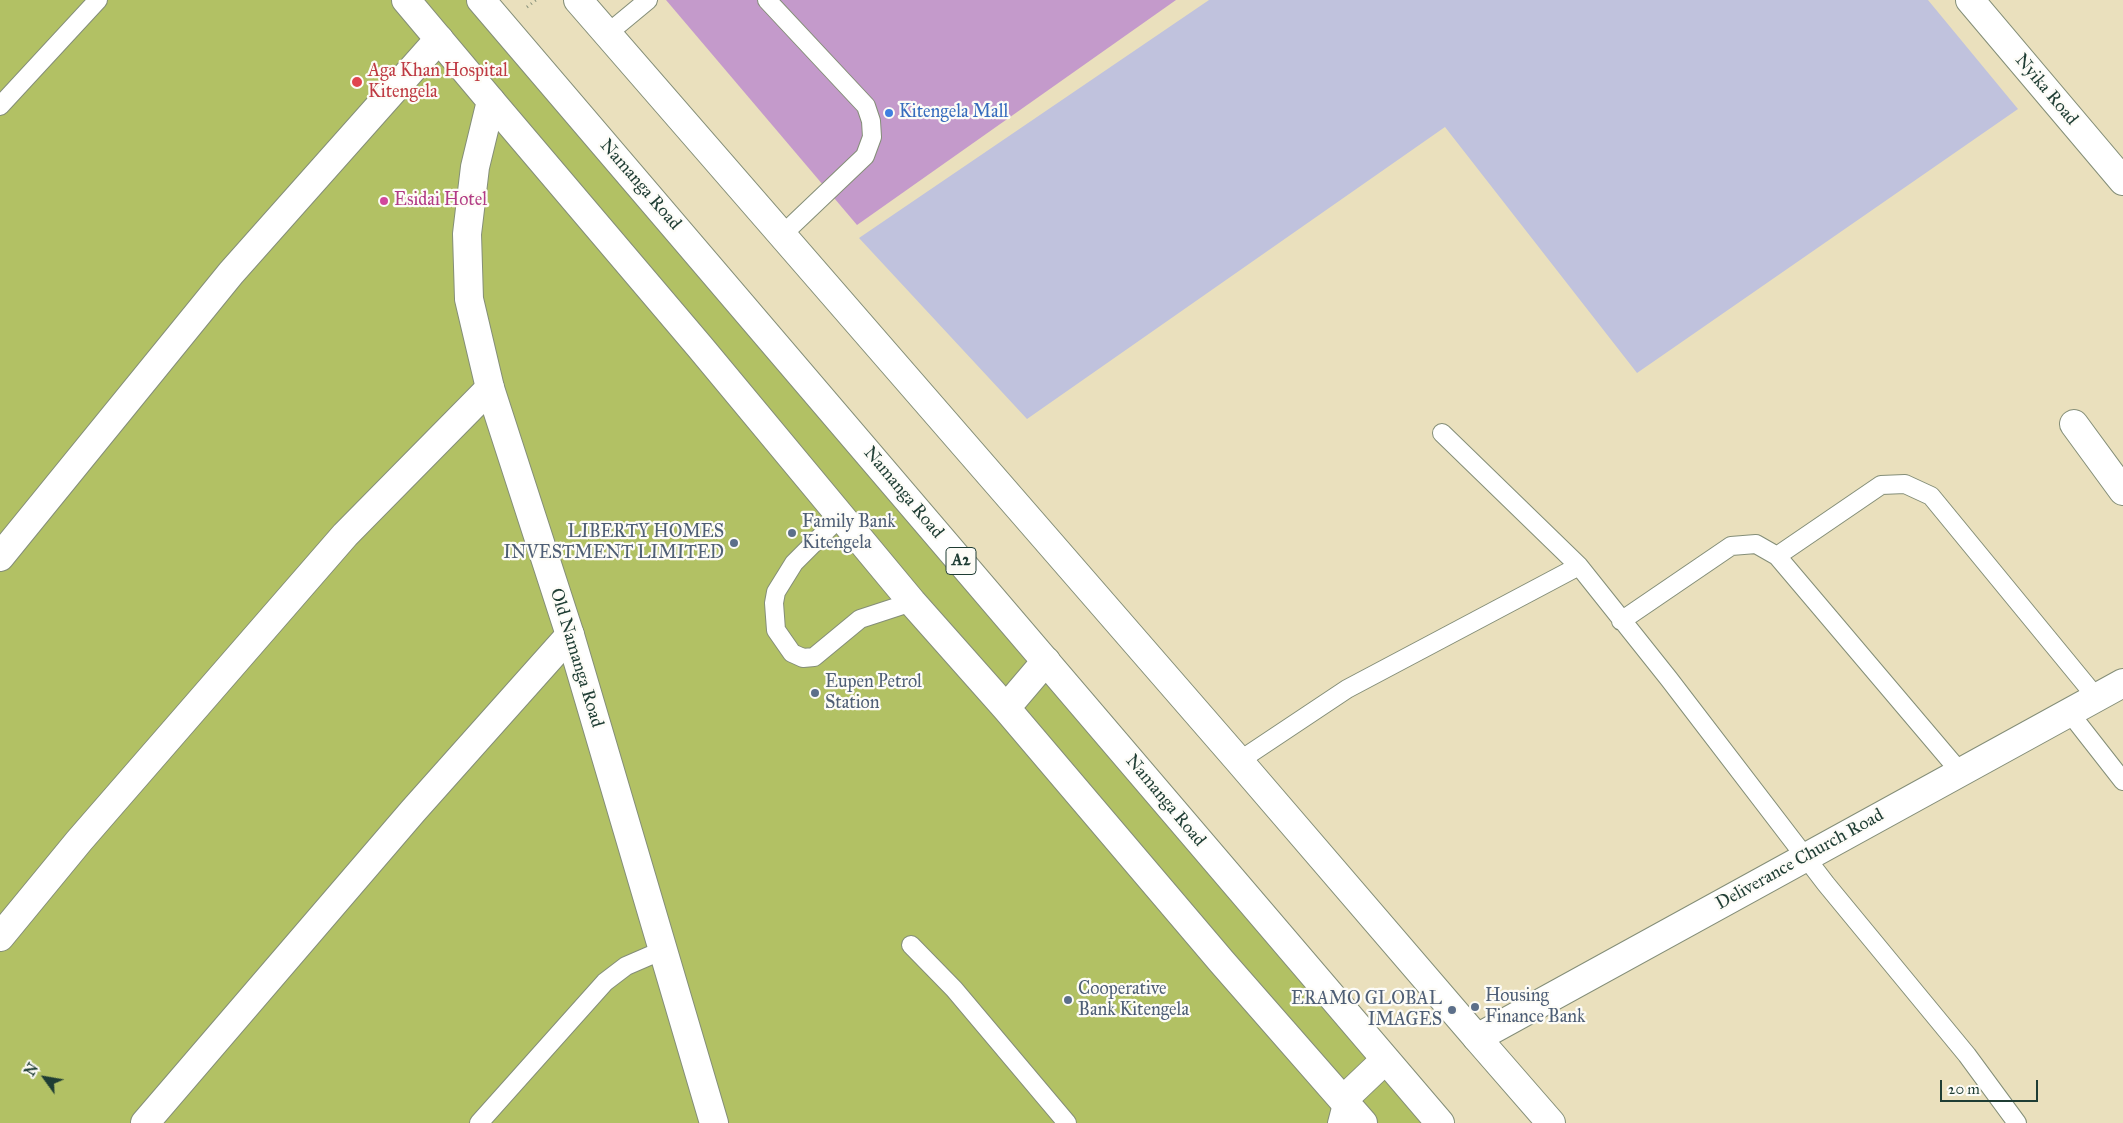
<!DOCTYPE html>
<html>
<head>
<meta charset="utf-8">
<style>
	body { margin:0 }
	#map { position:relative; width:2123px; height:1123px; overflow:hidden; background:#eae0bd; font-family:"IM FELL Great Primer",serif }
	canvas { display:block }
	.north { position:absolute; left:20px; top:1053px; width:50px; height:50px; -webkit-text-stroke:4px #fdfcf7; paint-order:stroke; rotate:302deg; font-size:14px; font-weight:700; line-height:20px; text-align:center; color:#1f3d34 }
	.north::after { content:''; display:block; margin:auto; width:18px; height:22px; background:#1f3d34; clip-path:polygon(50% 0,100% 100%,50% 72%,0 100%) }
	.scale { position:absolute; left:1940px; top:1080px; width:98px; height:22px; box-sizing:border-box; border:2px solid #1f3d34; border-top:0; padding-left:6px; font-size:15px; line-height:18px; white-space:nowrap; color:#1f3d34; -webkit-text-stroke:4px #fdfcf7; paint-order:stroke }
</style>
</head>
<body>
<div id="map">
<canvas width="2123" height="1123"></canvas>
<div class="north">N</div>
<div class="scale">20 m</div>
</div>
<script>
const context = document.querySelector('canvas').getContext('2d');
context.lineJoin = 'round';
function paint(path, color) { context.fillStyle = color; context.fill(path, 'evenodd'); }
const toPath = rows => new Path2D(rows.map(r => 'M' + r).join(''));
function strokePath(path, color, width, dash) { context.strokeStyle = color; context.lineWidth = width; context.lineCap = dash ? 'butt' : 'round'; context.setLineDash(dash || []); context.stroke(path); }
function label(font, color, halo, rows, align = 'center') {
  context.font = font + ' "IM FELL Great Primer",serif'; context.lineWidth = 4.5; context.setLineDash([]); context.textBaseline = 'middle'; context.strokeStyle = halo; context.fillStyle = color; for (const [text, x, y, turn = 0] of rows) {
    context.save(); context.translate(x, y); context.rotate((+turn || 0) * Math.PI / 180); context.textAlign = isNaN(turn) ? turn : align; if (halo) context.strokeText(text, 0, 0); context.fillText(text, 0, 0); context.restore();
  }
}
paint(toPath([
	[1209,0,1928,0,2018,109,1637,373,1445,127,1027,419,859,238]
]), '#c0c2dd');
paint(toPath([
	[0,0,478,0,1440,1123,0,1123]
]), '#b2c164');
paint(toPath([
	[666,0,1176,0,857,225]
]), '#c49acb');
const lane = toPath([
	[767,0,866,106,871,121,872,137,865,156,782,235],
	[607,34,648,0],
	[0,106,98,0],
	[1442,433,1579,566,1669,679,1826,884,1967,1055,2017,1123],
	[840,517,794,563,776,592,774,603,776,630,792,653,803,658,814,657,860,619,912,602],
	[1777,556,1881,485,1905,484,1931,496,2096,697],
	[1621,621,1731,546,1756,544,1777,556,1961,773],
	[2069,712,2123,781],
	[1239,761,1347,689,1579,566],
	[911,945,954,989,1067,1123],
	[479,1123,605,982,626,966,663,950],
	[1337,1123,1343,1100]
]);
const street = toPath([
	[1970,0,2123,181],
	[491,101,700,347,912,602,1006,708,1222,962,1363,1123],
	[2074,424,2123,491],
	[0,557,231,273,439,39],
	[1006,708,1046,661],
	[0,937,79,841,345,535,490,388],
	[1477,1038,1551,1123],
	[1343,1100,1385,1060],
	[145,1123,413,811,570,635]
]);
const secondary = toPath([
	[406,0,491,101,475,167,467,234,469,299,490,388,570,635,714,1123],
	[578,0,1239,761,1477,1038,2123,683]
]);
const highway = toPath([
	[481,0,1440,1123]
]);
strokePath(lane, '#848e78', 20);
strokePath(street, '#848e78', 30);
strokePath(secondary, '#848e78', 30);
strokePath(highway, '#848e78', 30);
strokePath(toPath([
	[527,7,536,0]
]), '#848e78', 3, [1, 4]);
strokePath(lane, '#fff', 18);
strokePath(street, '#fff', 28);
strokePath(secondary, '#fff', 28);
strokePath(highway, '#fff', 28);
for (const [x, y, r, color] of [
	[357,82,6,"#e0444e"],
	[889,113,5,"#3f7fe0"],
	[384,201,5,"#d1479c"],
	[792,533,5,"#5c6f8a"],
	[734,543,5,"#5c6f8a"],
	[815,693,5,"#5c6f8a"],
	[1068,1000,5,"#5c6f8a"],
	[1475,1007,5,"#5c6f8a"],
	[1452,1010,5,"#5c6f8a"]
]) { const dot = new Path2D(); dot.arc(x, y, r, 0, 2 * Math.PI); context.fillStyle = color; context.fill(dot); strokePath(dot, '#fdfcf7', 2); }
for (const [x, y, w] of [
	[961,561,30]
]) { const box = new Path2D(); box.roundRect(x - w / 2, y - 13.5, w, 27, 4); context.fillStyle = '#fdfcf7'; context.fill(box); strokePath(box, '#1f3d34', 1); }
label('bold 16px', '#1f3d34', null, [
	["A2",961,561]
]);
label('18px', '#be3a42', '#fdfcf7', [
	["Aga Khan Hospital",368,72],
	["Kitengela",368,93]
], 'left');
label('18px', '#1f3d34', '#fdfcf7', [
	["Nyika Road",2046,90,50],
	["Namanga Road",640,185,49],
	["Namanga Road",903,493,50],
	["Old Namanga Road",576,658,73],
	["Namanga Road",1165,801,50],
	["Deliverance Church Road",1800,860,-29]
]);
label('18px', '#366cbe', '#fdfcf7', [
	["Kitengela Mall",899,113]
], 'left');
label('18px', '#b23c85', '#fdfcf7', [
	["Esidai Hotel",394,201]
], 'left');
label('18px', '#4e5e75', '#fdfcf7', [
	["Family Bank",802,523],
	["Kitengela",802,544],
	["LIBERTY HOMES",724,533,"right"],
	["INVESTMENT LIMITED",724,554,"right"],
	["Eupen Petrol",825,683],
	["Station",825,704],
	["Cooperative",1078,990],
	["Bank Kitengela",1078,1011],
	["Housing",1485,997],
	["Finance Bank",1485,1018],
	["ERAMO GLOBAL",1442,1000,"right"],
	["IMAGES",1442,1021,"right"]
], 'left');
</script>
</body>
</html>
